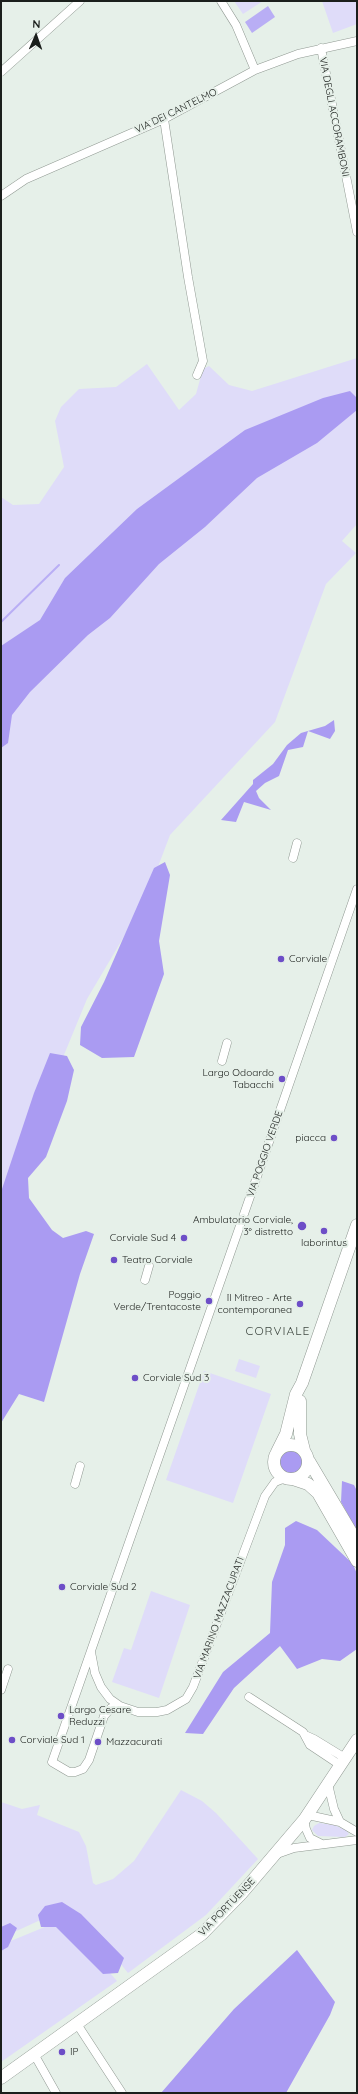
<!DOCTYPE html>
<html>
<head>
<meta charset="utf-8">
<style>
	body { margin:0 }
	#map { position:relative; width:358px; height:2094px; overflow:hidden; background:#e6f0e9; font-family:Quicksand,sans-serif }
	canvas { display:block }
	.frame { position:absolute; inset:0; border:2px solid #1b1f1c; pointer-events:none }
	.north { position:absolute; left:16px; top:16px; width:40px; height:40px; -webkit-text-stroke:3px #e6f0e9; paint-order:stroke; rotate:2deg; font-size:11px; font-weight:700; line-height:16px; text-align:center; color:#1b1f1c }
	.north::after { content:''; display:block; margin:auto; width:14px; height:18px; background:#1b1f1c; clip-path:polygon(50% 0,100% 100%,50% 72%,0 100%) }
</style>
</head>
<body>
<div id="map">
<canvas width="358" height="2094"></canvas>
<div class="frame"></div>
<div class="north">N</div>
</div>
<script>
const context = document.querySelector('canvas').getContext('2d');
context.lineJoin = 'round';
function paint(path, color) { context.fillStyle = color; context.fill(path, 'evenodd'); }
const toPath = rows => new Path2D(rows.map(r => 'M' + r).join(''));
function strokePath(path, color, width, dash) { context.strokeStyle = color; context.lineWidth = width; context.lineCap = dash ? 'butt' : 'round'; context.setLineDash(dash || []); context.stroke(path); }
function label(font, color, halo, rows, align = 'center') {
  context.font = font + ' Quicksand,sans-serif'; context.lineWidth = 4; context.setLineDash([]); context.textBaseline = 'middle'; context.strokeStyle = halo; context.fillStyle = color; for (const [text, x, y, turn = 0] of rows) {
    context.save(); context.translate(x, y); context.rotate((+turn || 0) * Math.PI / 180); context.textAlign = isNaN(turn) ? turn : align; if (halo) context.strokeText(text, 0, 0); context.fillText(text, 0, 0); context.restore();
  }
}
paint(toPath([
	[234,1,263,1,243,14],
	[322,1,357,1,357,24,333,33],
	[357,358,357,524,342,541,356,553,326,584,275,722,170,835,145,901,87,999,1,1208,1,497,13,505,39,504,64,467,55,421,61,407,79,389,116,387,147,364,179,410,196,394,203,369,209,366,229,385,252,391],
	[239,1359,260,1366,256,1378,235,1371],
	[204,1371,271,1394,233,1503,166,1480],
	[151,1591,190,1605,159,1698,112,1682,124,1648,131,1650],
	[181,1790,202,1801,216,1813,258,1859,206,1915,128,1973,103,1942,58,1912,1,1938,1,1802,22,1809,40,1805,37,1815,79,1832,86,1846,93,1883,96,1885,113,1879,134,1861],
	[319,1823,334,1825,346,1830,349,1834,345,1837,318,1836,312,1830,314,1826],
	[52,1924,82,1941,117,1981,1,2062,1,1945]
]), '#dfdcf9');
paint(toPath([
	[350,391,357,398,357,410,317,443,257,478,205,527,159,564,110,618,88,635,30,692,12,715,8,743,1,748,1,646,40,620,65,578,137,509,245,430,323,398],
	[334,720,335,731,330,739,308,731,303,747,288,750,279,776,265,783,256,791,259,798,271,810,244,802,236,822,221,820,253,784,253,780,273,764,287,745,301,733,325,726],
	[165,862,170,875,159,941,164,974,134,1057,102,1058,80,1045,81,1027,104,982,154,868],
	[50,1053,67,1056,74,1070,67,1101,46,1157,28,1178,29,1198,52,1230,63,1238,86,1231,94,1234,80,1274,44,1402,19,1394,1,1423,1,1192,34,1093],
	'279 1462a12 12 0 1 1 24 0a12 12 0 1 1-24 0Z',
	[342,1481,354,1485,357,1491,357,1531,341,1502],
	[296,1521,317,1530,353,1564,357,1574,357,1649,340,1661,322,1659,297,1669,280,1646,234,1688,203,1734,185,1733,223,1672,270,1633,272,1582,285,1545,285,1528],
	[62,1902,81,1914,124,1958,118,1973,103,1974,56,1927,41,1927,38,1915,45,1906],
	[10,1923,17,1928,8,1947,1,1951,1,1927],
	[297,1950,335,2002,330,2015,286,2093,161,2093,234,2009]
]), '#aa9bf2');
paint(toPath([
	[268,6,275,17,252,33,245,22]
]), '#b9aef5');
strokePath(toPath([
	[1,622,59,565]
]), '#b9aef5', 2);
const street = toPath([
	[221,1,236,25,255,70],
	[321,48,357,232],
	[1,72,80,1],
	[164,119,188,277,203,361,197,375],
	[1,196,26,179,164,119,255,70,298,54,357,41],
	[293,858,297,843],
	[222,1061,227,1043],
	[244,1214,357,889],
	[145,1280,149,1266],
	[75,1484,80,1466],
	[91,1652,95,1673,101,1687,110,1699,120,1706,138,1712,157,1712,167,1710,186,1699,193,1687,265,1496,275,1482,285,1478],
	[1,1690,8,1669],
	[249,1697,303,1732,310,1745,340,1765],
	[120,1706,111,1708,104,1716,89,1760,83,1769,75,1772,69,1772,52,1762,242,1220],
	[305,1735,314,1739,345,1758],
	[328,1784,334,1809,340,1822],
	[308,1815,340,1822,357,1832],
	[304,1820,306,1829,310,1838,322,1844],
	[277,1854,294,1848,357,1840],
	[77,2024,122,2093],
	[34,2054,56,2093]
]);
const secondary = toPath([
	[300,1401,300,1434,304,1450],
	'274 1462a17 17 0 1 1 34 0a17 17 0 1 1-34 0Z',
	[277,1452,286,1434,296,1394,302,1383,357,1225],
	[309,1461,357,1542],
	[293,1479,308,1484,318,1493,357,1561],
	[1,2078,202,1934,241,1894,304,1820,357,1740]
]);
strokePath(street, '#909992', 9);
strokePath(secondary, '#909992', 13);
strokePath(street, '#fff', 8);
strokePath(secondary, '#fff', 12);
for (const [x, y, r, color] of [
	[281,959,4,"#6d4ec7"],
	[282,1079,4,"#6d4ec7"],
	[334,1138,4,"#6d4ec7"],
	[302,1226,5,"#6d4ec7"],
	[324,1231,4,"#6d4ec7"],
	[184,1238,4,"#6d4ec7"],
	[114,1260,4,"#6d4ec7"],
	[209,1301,4,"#6d4ec7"],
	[300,1304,4,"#6d4ec7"],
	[135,1378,4,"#6d4ec7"],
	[62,1587,4,"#6d4ec7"],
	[61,1716,4,"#6d4ec7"],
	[12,1740,4,"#6d4ec7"],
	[98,1742,4,"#6d4ec7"],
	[62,2052,4,"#6d4ec7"]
]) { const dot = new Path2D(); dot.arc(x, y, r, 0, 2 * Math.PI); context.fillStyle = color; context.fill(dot); strokePath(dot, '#e6f0e9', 1.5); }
label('10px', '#1b1f1c', '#e6f0e9', [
	["VIA DEI CANTELMO",176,111,-26],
	["VIA DEGLI ACCORAMBONI",334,117,79],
	["VIA POGGIO VERDE",265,1154,-71],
	["VIA MARINO MAZZACURATI",219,1618,-70],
	["VIA PORTUENSE",227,1907,-46]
]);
label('10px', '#1b1f1c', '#e6f0e9', [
	["Corviale",289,959],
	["Largo Odoardo",274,1073,"right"],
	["Tabacchi",274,1085,"right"],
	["piacca",326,1138,"right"],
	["Ambulatorio Corviale,",293,1220,"right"],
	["3° distretto",293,1232,"right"],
	["Corviale Sud 4",176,1238,"right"],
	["laborintus",324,1243,"center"],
	["Teatro Corviale",122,1260],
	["Poggio",201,1295,"right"],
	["Verde/Trentacoste",201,1307,"right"],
	["Il Mitreo - Arte",292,1298,"right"],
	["contemporanea",292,1310,"right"],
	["Corviale Sud 3",143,1378],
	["Corviale Sud 2",70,1587],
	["Largo Cesare",69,1710],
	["Reduzzi",69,1722],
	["Corviale Sud 1",20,1740],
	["Mazzacurati",106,1742],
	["IP",70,2052]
], 'left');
context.letterSpacing = '1px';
label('12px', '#414a43', '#e6f0e9', [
	["CORVIALE",278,1331]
]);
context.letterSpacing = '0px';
</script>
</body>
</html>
